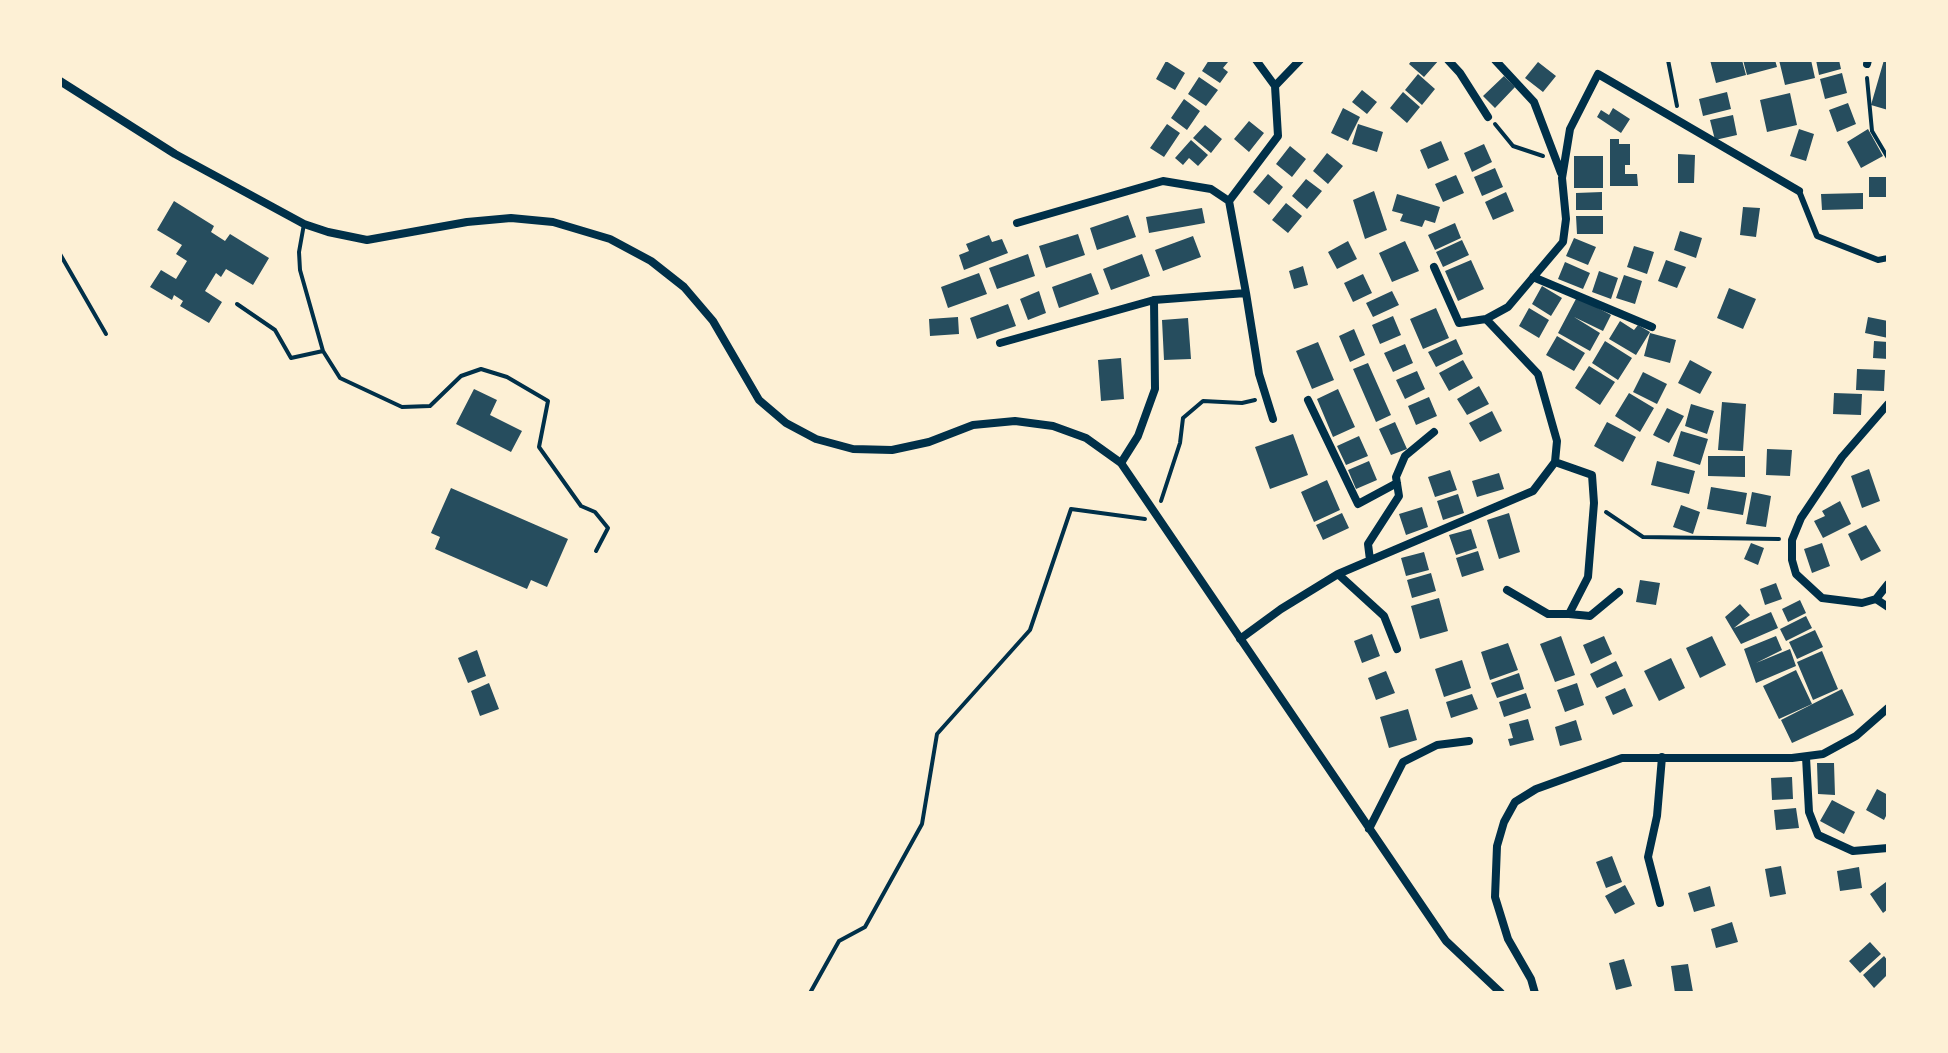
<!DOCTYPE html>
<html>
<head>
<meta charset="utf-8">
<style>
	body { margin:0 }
	#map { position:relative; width:1948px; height:1053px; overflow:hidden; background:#fdf0d5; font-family:Poppins,sans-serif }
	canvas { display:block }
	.frame { position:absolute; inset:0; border:62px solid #fdf0d5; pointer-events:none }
</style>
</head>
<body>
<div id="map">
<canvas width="1948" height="1053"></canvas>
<div class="frame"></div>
</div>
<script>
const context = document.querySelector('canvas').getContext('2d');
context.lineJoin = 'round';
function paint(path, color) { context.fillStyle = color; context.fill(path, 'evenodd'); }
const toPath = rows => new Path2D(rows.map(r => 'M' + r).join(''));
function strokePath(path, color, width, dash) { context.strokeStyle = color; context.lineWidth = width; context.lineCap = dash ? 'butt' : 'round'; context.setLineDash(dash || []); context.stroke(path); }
paint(toPath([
	[1209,60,1228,62,1223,68,1228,72,1220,83,1202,71],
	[1412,60,1439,60,1424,77,1409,64],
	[1710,60,1742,60,1746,75,1716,83],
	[1743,60,1775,60,1777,67,1747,75],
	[1779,60,1811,60,1815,78,1785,85],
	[1816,60,1839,60,1841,69,1819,75],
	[1884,60,1888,60,1888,110,1871,105],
	[1166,61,1185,73,1175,90,1156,79],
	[1538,62,1556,76,1543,92,1525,78],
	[1842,73,1847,93,1825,99,1820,79],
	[1418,74,1435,89,1422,105,1405,90],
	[1504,76,1515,87,1495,108,1483,96],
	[1199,77,1218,90,1206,106,1188,94],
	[1362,90,1377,102,1367,114,1352,102],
	[1403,92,1420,107,1407,123,1390,108],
	[1727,92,1731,109,1703,116,1699,99],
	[1790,93,1797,125,1767,132,1760,100],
	[1184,99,1200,111,1187,130,1171,118],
	[1848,103,1856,124,1837,132,1829,110],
	[1343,108,1360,117,1348,141,1331,133],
	[1613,108,1630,119,1621,133,1597,117,1601,110,1609,115],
	[1733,115,1737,135,1715,140,1710,120],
	[1249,121,1264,133,1249,152,1234,139],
	[1167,124,1180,133,1164,157,1150,148],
	[1358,124,1383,132,1377,152,1352,144],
	[1205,125,1222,139,1211,153,1193,138],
	[1799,129,1814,134,1806,161,1790,156],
	[1868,129,1883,156,1861,168,1847,142],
	[1610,139,1619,139,1619,144,1630,144,1630,165,1625,165,1625,174,1637,174,1638,186,1610,186],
	[1191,140,1208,155,1198,166,1189,158,1183,165,1175,158],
	[1441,141,1449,160,1428,169,1420,150],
	[1484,144,1492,162,1472,172,1464,153],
	[1290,146,1306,159,1292,177,1276,164],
	[1327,153,1343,166,1328,184,1313,171],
	[1678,154,1695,155,1694,183,1678,183],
	[1574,156,1603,156,1603,188,1574,188],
	[1495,168,1503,187,1482,196,1474,177],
	[1268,174,1283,187,1269,205,1253,192],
	[1456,175,1464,193,1443,202,1435,184],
	[1869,177,1888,177,1888,197,1869,197],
	[1306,179,1322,191,1307,209,1292,196],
	[1374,191,1387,230,1365,239,1353,200],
	[1506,192,1514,211,1493,220,1485,202],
	[1602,192,1602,210,1576,210,1576,193],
	[1863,193,1863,209,1822,210,1821,194],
	[1397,194,1440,207,1435,223,1425,220,1422,227,1400,221,1403,214,1392,211],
	[174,201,214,226,211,232,225,241,230,234,269,258,253,285,226,269,221,277,216,273,205,291,222,302,209,323,180,306,183,301,174,295,172,300,150,287,161,270,176,279,187,261,176,254,182,245,157,230],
	[1286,203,1302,216,1288,233,1272,220],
	[1743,207,1760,208,1756,237,1740,235],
	[1202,208,1205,223,1149,233,1146,217],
	[1128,215,1136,237,1097,250,1090,228],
	[1576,216,1603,216,1603,234,1577,234],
	[1455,223,1461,238,1435,250,1428,235],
	[1680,231,1702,238,1696,258,1674,250],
	[1078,234,1085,255,1046,268,1039,246],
	[989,235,992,242,1002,239,1008,253,964,270,959,255,969,251,966,244],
	[1193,236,1201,257,1163,271,1155,250],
	[1574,238,1596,247,1588,265,1566,256],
	[1462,240,1469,255,1443,267,1436,252],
	[1348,241,1357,259,1337,269,1328,252],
	[1405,241,1419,271,1392,282,1379,253],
	[1634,246,1654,252,1647,274,1627,267],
	[1028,254,1035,276,997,289,989,268],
	[1142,254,1150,276,1111,290,1103,269],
	[1471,260,1484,289,1458,301,1445,271],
	[1666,260,1686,267,1677,288,1658,281],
	[1565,262,1590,273,1583,289,1558,279],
	[1303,266,1308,285,1294,289,1289,271],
	[1599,271,1618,278,1611,299,1592,292],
	[979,273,987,294,948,308,941,287],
	[1091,273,1099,294,1059,308,1052,287],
	[1363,274,1372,293,1353,302,1344,283],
	[1624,275,1642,281,1635,304,1616,298],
	[1542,286,1562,298,1551,316,1532,304],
	[1729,288,1756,299,1743,329,1717,318],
	[1039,291,1046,313,1028,320,1020,299],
	[1392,291,1399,305,1373,317,1366,303],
	[1577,297,1611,315,1603,331,1574,317,1600,333,1590,351,1558,333],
	[1008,304,1016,326,977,339,970,318],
	[1436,308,1449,338,1423,349,1410,319],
	[1529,308,1549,320,1539,338,1519,326],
	[1393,316,1401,335,1380,344,1372,325],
	[958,317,959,334,930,336,929,319],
	[1868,317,1888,321,1888,338,1865,333],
	[1188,318,1191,359,1164,360,1162,320],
	[1620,321,1634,330,1638,325,1650,332,1636,355,1609,339],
	[1354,329,1365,355,1350,362,1339,336],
	[1650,333,1676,340,1670,363,1644,356],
	[1557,336,1585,353,1574,371,1546,355],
	[1456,339,1463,354,1436,367,1428,352],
	[1605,341,1632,358,1618,380,1592,363],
	[1874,341,1888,342,1888,359,1873,358],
	[1318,342,1334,380,1312,389,1296,351],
	[1405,344,1413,363,1393,372,1384,353],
	[1121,358,1124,399,1101,401,1098,360],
	[1463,360,1473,378,1449,391,1439,373],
	[1690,360,1712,372,1700,394,1678,383],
	[1368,363,1391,415,1376,422,1353,369],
	[1589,366,1615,382,1600,405,1575,388],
	[1857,369,1885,370,1884,391,1856,390],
	[1417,371,1425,389,1405,399,1396,380],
	[1643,372,1667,384,1657,404,1633,392],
	[1479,386,1489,404,1467,415,1457,399],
	[474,389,497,400,490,415,522,431,511,452,456,424],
	[1338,389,1355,427,1333,437,1317,399],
	[1629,393,1654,408,1640,432,1615,416],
	[1834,393,1862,394,1861,415,1833,414],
	[1429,397,1437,416,1416,425,1408,406],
	[1722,402,1746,404,1743,451,1718,450],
	[1691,404,1714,411,1707,434,1685,426],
	[1667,408,1684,416,1669,443,1653,435],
	[1492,411,1502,431,1480,442,1469,423],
	[1395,422,1407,449,1391,455,1379,429],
	[1607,422,1636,437,1623,462,1594,446],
	[1681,431,1708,439,1700,465,1673,456],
	[1293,434,1308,475,1270,489,1255,447],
	[1359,436,1368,456,1346,465,1337,446],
	[1767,449,1792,450,1790,476,1766,475],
	[1708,456,1745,456,1745,477,1708,476],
	[1369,461,1377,480,1356,489,1348,470],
	[1657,461,1695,471,1689,494,1651,485],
	[1869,469,1880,501,1862,508,1851,476],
	[1450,470,1457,490,1435,497,1428,477],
	[1499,473,1504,489,1477,497,1472,481],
	[1327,480,1340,510,1314,522,1301,492],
	[1711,487,1747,493,1743,515,1707,509],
	[451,488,568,539,547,587,531,580,527,589,435,549,440,537,431,533],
	[1752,492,1771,496,1766,527,1746,524],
	[1458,494,1464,513,1443,520,1437,501],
	[1840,501,1851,524,1823,538,1814,521,1825,516,1822,511],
	[1681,505,1700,512,1693,534,1673,527],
	[1422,507,1428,527,1406,535,1399,514],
	[1342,513,1349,528,1323,540,1316,525],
	[1509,513,1520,552,1499,559,1487,520],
	[1866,525,1881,551,1861,561,1848,534],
	[1471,529,1477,548,1456,555,1449,535],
	[1751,543,1764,548,1758,565,1744,559],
	[1822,543,1830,566,1812,573,1804,549],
	[1478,551,1484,570,1462,577,1456,558],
	[1424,552,1429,570,1406,576,1401,558],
	[1431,573,1436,591,1412,598,1407,580],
	[1640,580,1660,583,1656,605,1636,602],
	[1776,583,1782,599,1765,605,1760,589],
	[1439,598,1448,631,1420,639,1411,606],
	[1800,600,1806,613,1788,622,1782,609],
	[1740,604,1750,615,1734,628,1771,612,1778,628,1741,644,1725,617],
	[1806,616,1812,628,1786,641,1780,629],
	[1815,630,1823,647,1797,659,1789,642],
	[1372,634,1380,656,1362,663,1354,641],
	[1561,636,1575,675,1555,682,1540,644],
	[1604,636,1612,654,1591,664,1583,645],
	[1712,636,1726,665,1700,678,1686,648],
	[1776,636,1782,650,1756,663,1790,649,1796,666,1756,683,1744,649],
	[1508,643,1518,670,1490,680,1481,652],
	[477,650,486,676,468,683,458,658],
	[1822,651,1838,689,1813,700,1797,662],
	[1671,658,1685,688,1659,701,1644,671],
	[1462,660,1471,688,1444,697,1435,669],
	[1616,661,1623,676,1597,688,1590,674],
	[1796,670,1812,704,1779,719,1763,686],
	[1386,671,1395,693,1376,700,1368,678],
	[1519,673,1524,689,1497,698,1491,683],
	[489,683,499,709,480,716,471,691],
	[1577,683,1584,705,1565,712,1557,690],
	[1625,688,1633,706,1613,715,1605,697],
	[1842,689,1854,715,1792,743,1781,720],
	[1526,693,1531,708,1504,717,1499,702],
	[1472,694,1478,709,1451,718,1446,702],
	[1408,709,1417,740,1389,748,1380,717],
	[1528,719,1534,740,1510,746,1508,739,1513,738,1509,724],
	[1576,720,1582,740,1560,746,1555,727],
	[1817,763,1834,763,1835,795,1818,794],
	[1792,777,1793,799,1772,800,1771,778],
	[1877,789,1888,795,1888,812,1884,820,1866,810],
	[1832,800,1855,812,1844,834,1820,821],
	[1796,808,1799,828,1776,830,1774,810],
	[1612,856,1622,882,1606,888,1596,862],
	[1781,866,1786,894,1770,897,1765,869],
	[1859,867,1862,888,1840,891,1837,871],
	[1886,882,1888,909,1883,913,1870,894],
	[1625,885,1635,904,1615,914,1605,896],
	[1710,886,1715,906,1694,912,1688,893],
	[1732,922,1738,942,1716,948,1711,929],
	[1870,942,1881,954,1860,973,1849,961],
	[1884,956,1888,961,1888,974,1874,988,1863,975],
	[1624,959,1632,986,1616,990,1609,963],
	[1688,964,1693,992,1675,993,1671,966]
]), '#264d5e');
strokePath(toPath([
	[1668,60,1677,106],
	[1867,78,1872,131,1888,158],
	[1495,124,1513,146,1543,156],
	[1161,501,1180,443,1183,418,1203,401,1242,403,1255,400],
	[1606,512,1643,537,1779,539],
	[810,993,839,941,865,927,922,824,937,734,1030,630,1071,509,1145,519]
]), '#003049', 4);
strokePath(toPath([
	[304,224,299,252,300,270,323,351,340,378,402,407,430,406,461,376,481,369,507,377,548,401,539,447,581,506,595,512,608,528,596,551],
	[60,254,106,334],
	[237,304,275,330,291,358,323,351]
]), '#003049', 4);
strokePath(toPath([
	[1799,191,1817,236,1878,260,1888,258]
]), '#003049', 6);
strokePath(toPath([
	[1256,60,1275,86],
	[1448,60,1460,73,1488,117],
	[1495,60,1534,102,1561,173],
	[1867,64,1868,60],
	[60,81,175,154,304,224,328,232,367,240,467,222,511,218,553,222,610,239,651,261,684,287,713,321,759,400,786,423,816,439,853,449,892,450,929,442,973,425,1015,421,1053,426,1086,438,1121,463,1446,941,1501,993],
	[1017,223,1163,181,1211,189,1229,201],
	[1434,267,1459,323,1486,319],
	[1533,277,1652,327],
	[1246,293,1259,374,1273,419],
	[1000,343,1154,300],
	[1308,400,1358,504,1397,483],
	[1888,404,1842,457,1801,518,1792,540,1792,560,1796,574,1822,598,1862,603,1876,599,1888,607],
	[1555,462,1592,475,1594,503,1588,577,1569,614,1590,616,1619,592],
	[1121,463,1138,436,1155,389,1154,300,1246,293,1229,201,1278,136,1275,86,1300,60],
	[1370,560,1368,544,1399,496,1396,477,1405,456,1434,432],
	[1338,574,1384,616,1397,649],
	[1507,590,1548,614,1569,614],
	[1876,599,1888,584],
	[1240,639,1281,609,1338,574,1533,491,1555,462,1557,441,1538,374,1486,319,1508,307,1563,242,1566,219,1562,178,1570,129,1598,74,1799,191],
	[1806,757,1809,812,1818,835,1853,851,1888,848],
	[1369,829,1403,762,1437,745,1469,741],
	[1660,903,1648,857,1657,816,1662,757],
	[1535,993,1531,979,1508,939,1495,897,1497,846,1504,822,1515,802,1536,789,1622,758,1792,758,1823,754,1856,736,1888,708]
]), '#003049', 8);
</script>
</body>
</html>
